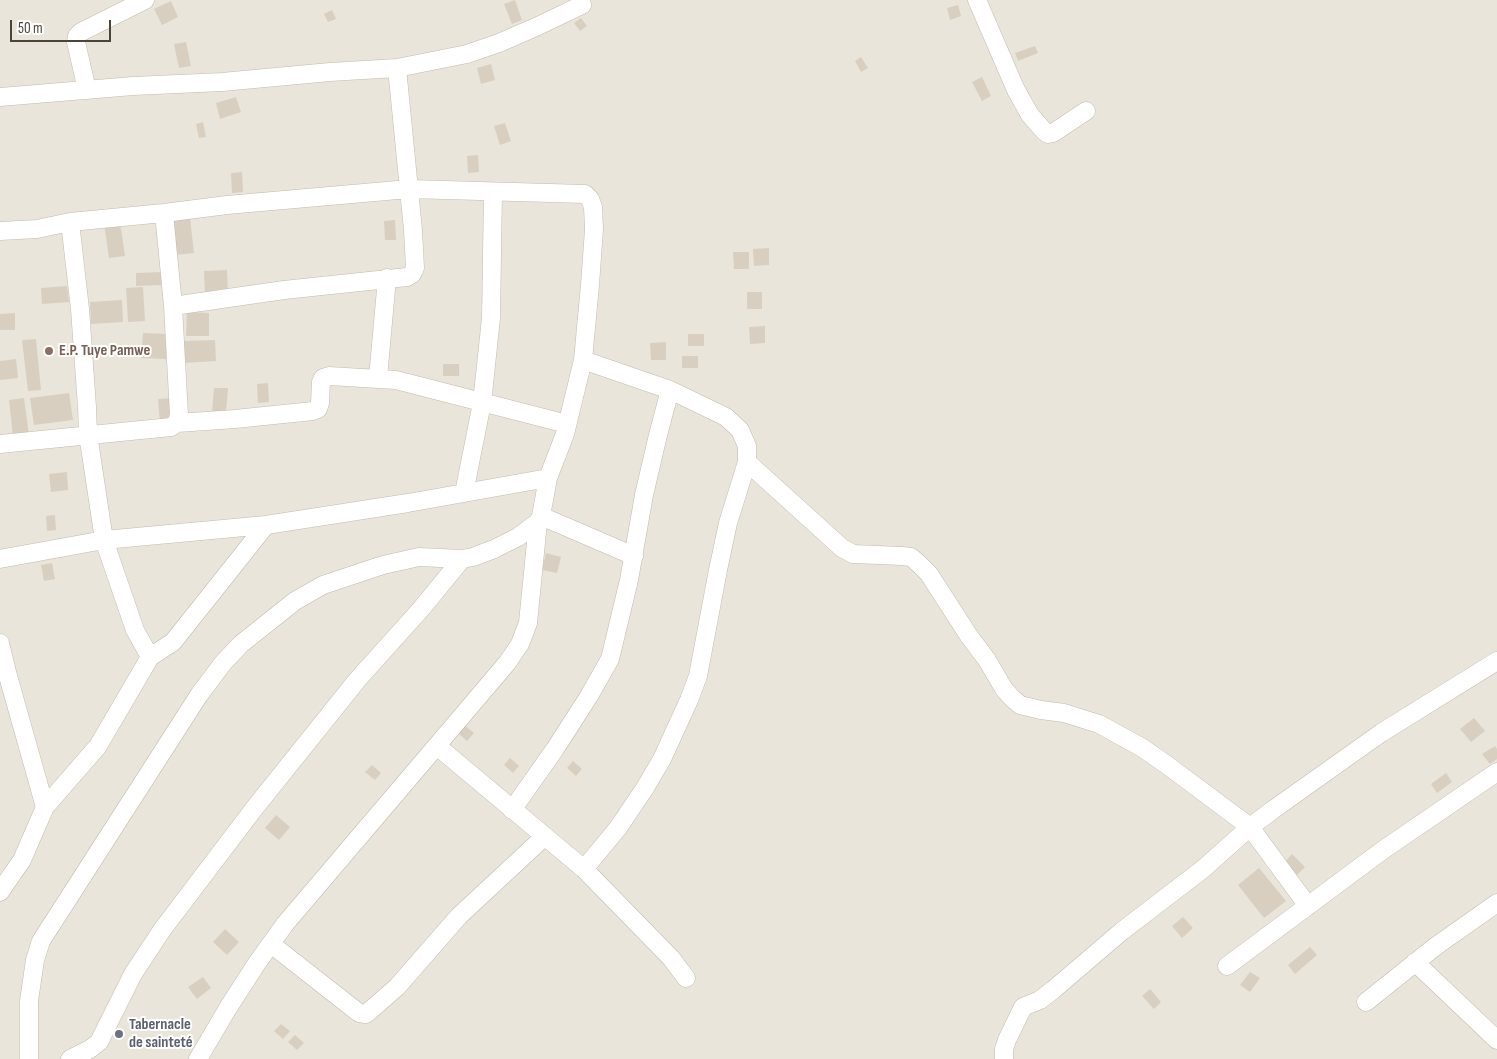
<!DOCTYPE html>
<html>
<head>
<meta charset="utf-8">
<style>
	body { margin:0 }
	#map { position:relative; width:1497px; height:1059px; overflow:hidden; background:#f6f3ec; font-family:"Sofia Sans Condensed",sans-serif }
	canvas { display:block }
	.scale { position:absolute; left:10px; top:20px; width:101px; height:22px; box-sizing:border-box; border:2px solid #4b4439; border-top:0; padding-left:6px; font-size:15px; line-height:18px; white-space:nowrap; color:#4b4439; -webkit-text-stroke:4px #fff; paint-order:stroke }
</style>
</head>
<body>
<div id="map">
<canvas width="1497" height="1059"></canvas>
<div class="scale">50 m</div>
</div>
<script>
const context = document.querySelector('canvas').getContext('2d');
context.lineJoin = 'round';
function paint(path, color) { context.fillStyle = color; context.fill(path, 'evenodd'); }
const toPath = rows => new Path2D(rows.map(r => 'M' + r).join(''));
function strokePath(path, color, width, dash) { context.strokeStyle = color; context.lineWidth = width; context.lineCap = dash ? 'butt' : 'round'; context.setLineDash(dash || []); context.stroke(path); }
function label(font, color, halo, rows, align = 'center') {
  context.font = font + ' "Sofia Sans Condensed",sans-serif'; context.lineWidth = 4; context.setLineDash([]); context.textBaseline = 'middle'; context.strokeStyle = halo; context.fillStyle = color; for (const [text, x, y, turn = 0] of rows) {
    context.save(); context.translate(x, y); context.rotate((+turn || 0) * Math.PI / 180); context.textAlign = isNaN(turn) ? turn : align; if (halo) context.strokeText(text, 0, 0); context.fillText(text, 0, 0); context.restore();
  }
}
paint(toPath([
	[0,0,1497,0,1497,1059,0,1059]
]), '#eae5da');
paint(toPath([
	[515,0,522,20,512,24,504,4],
	[171,1,178,17,162,25,154,9],
	[958,5,961,16,950,20,947,8],
	[332,10,336,19,328,22,324,14],
	[581,18,587,26,580,31,574,23],
	[186,42,191,66,179,68,174,44],
	[1035,46,1038,53,1018,61,1015,53],
	[861,57,868,68,861,72,855,61],
	[491,64,495,80,481,84,477,68],
	[982,77,991,96,982,101,972,82],
	[236,97,241,112,220,119,216,103],
	[203,122,206,137,199,138,196,124],
	[505,123,511,141,500,145,494,126],
	[478,155,479,172,468,173,467,156],
	[242,172,243,192,232,193,231,173],
	[190,218,194,253,174,255,171,220],
	[395,220,396,240,385,240,384,221],
	[120,221,125,256,109,258,104,223],
	[769,248,769,265,754,266,753,249],
	[733,252,749,252,749,269,734,269],
	[227,270,228,294,205,294,204,271],
	[162,272,162,285,136,286,136,273],
	[67,286,69,302,42,304,41,288],
	[143,287,145,321,128,322,126,288],
	[747,292,762,292,762,309,747,309],
	[122,300,123,322,91,324,90,302],
	[187,312,209,313,209,336,186,336],
	[15,313,15,330,0,330,0,314],
	[765,326,765,343,750,344,749,327],
	[143,333,167,334,166,359,141,358],
	[688,334,704,334,704,346,688,346],
	[36,339,41,390,28,391,22,340],
	[215,340,216,361,184,363,183,341],
	[666,342,666,360,651,360,650,343],
	[682,356,698,356,698,368,682,368],
	[16,359,18,378,0,380,0,361],
	[443,364,459,364,459,376,443,376],
	[268,383,269,402,258,403,257,384],
	[214,388,228,388,226,413,212,412],
	[69,393,73,420,34,425,30,398],
	[24,398,29,435,13,437,9,400],
	[172,398,175,422,160,423,158,399],
	[67,472,68,490,51,492,49,474],
	[55,515,56,530,47,531,46,516],
	[546,553,561,557,557,573,542,570],
	[52,563,55,579,44,581,41,565],
	[1474,718,1485,731,1471,742,1460,729],
	[464,725,474,733,467,741,458,733],
	[1495,746,1497,749,1497,759,1490,764,1482,754],
	[510,758,519,766,513,773,504,765],
	[573,761,582,769,576,776,567,768],
	[372,765,381,773,375,780,365,772],
	[1446,773,1452,782,1437,793,1431,784],
	[276,815,290,827,279,840,265,828],
	[1292,854,1305,867,1295,877,1282,865],
	[1259,868,1286,901,1264,918,1238,885],
	[1183,917,1193,928,1182,938,1172,926],
	[225,929,239,942,227,955,213,942],
	[1310,947,1317,955,1295,974,1288,965],
	[1250,972,1260,978,1250,992,1240,985],
	[203,977,211,988,197,999,188,987],
	[1150,989,1161,1002,1154,1009,1142,996],
	[281,1024,290,1031,283,1039,274,1031],
	[295,1035,304,1043,297,1050,288,1042]
]), '#d8cfc1');
const minor = toPath([
	[977,0,1016,90,1030,115,1044,131,1048,134,1053,133,1086,111],
	[87,90,76,42,77,36,81,32,145,0],
	[0,97,133,86,222,82,330,72,397,68,467,54,499,43,538,26,582,5],
	[70,222,80,309,87,407,88,434,104,540,135,630,150,657],
	[0,231,37,229,70,222,164,213,227,205,409,189,585,194,590,199,593,207,594,229,590,285,583,360,565,434,548,478,541,516,538,522,528,623,520,644,507,663,473,703,285,924,257,963,228,1008,198,1059],
	[173,306,284,290,407,277,412,274,415,268,413,230,397,68],
	[583,360,670,390,726,417,740,430,747,446,747,462,728,523,718,570,698,676,689,700,662,759,645,788,618,828,584,869],
	[378,378,387,278],
	[177,423,235,419,313,411,318,409,320,403,321,382,323,378,329,376,396,380,567,424],
	[0,444,171,427,177,423,179,415,173,306,164,213],
	[747,462,842,548,853,554,902,556,911,557,918,563,929,574,969,636,987,660,1004,689,1012,698,1020,705,1041,710,1064,713,1099,724,1141,747,1167,765,1250,827,1308,906],
	[464,493,482,403,491,318,493,192],
	[541,516,634,556],
	[0,559,104,540,266,525,408,503,548,478],
	[0,643,8,676,45,807],
	[437,746,584,869,671,958,686,978],
	[512,810,555,749,589,696,610,659,629,580,644,495,658,435,670,390],
	[0,892,22,860,45,807,98,746,150,657,173,642,266,525],
	[271,944,359,1013,366,1014,397,987,459,916,544,837],
	[1415,962,1497,1040],
	[1227,966,1383,850,1497,772],
	[1366,1002,1436,946,1497,903],
	[29,1059,29,1001,35,960,41,941,199,695,223,663,241,644,295,601,323,585,383,565,419,557,462,559,473,557,494,549,518,537,538,522],
	[70,1059,90,1049,99,1042,133,974,162,930,253,810,358,679,421,609,462,559],
	[1004,1059,1004,1049,1007,1040,1023,1007,1040,1000,1053,990,1122,931,1203,869,1250,827,1274,809,1381,733,1497,661]
]);
strokePath(minor, '#c2bbae', 19);
strokePath(minor, '#fff', 18);
for (const [x, y, r, color] of [
	[49,351,5,"#8d6e63"],
	[119,1034,5,"#6b7280"]
]) { const dot = new Path2D(); dot.arc(x, y, r, 0, 2 * Math.PI); context.fillStyle = color; context.fill(dot); strokePath(dot, '#fff', 2); }
label('bold 16px', '#785e54', '#fff', [
	["E.P. Tuye Pamwe",59,351]
], 'left');
label('bold 16px', '#5b616d', '#fff', [
	["Tabernacle",129,1025],
	["de sainteté",129,1043]
], 'left');
</script>
</body>
</html>
